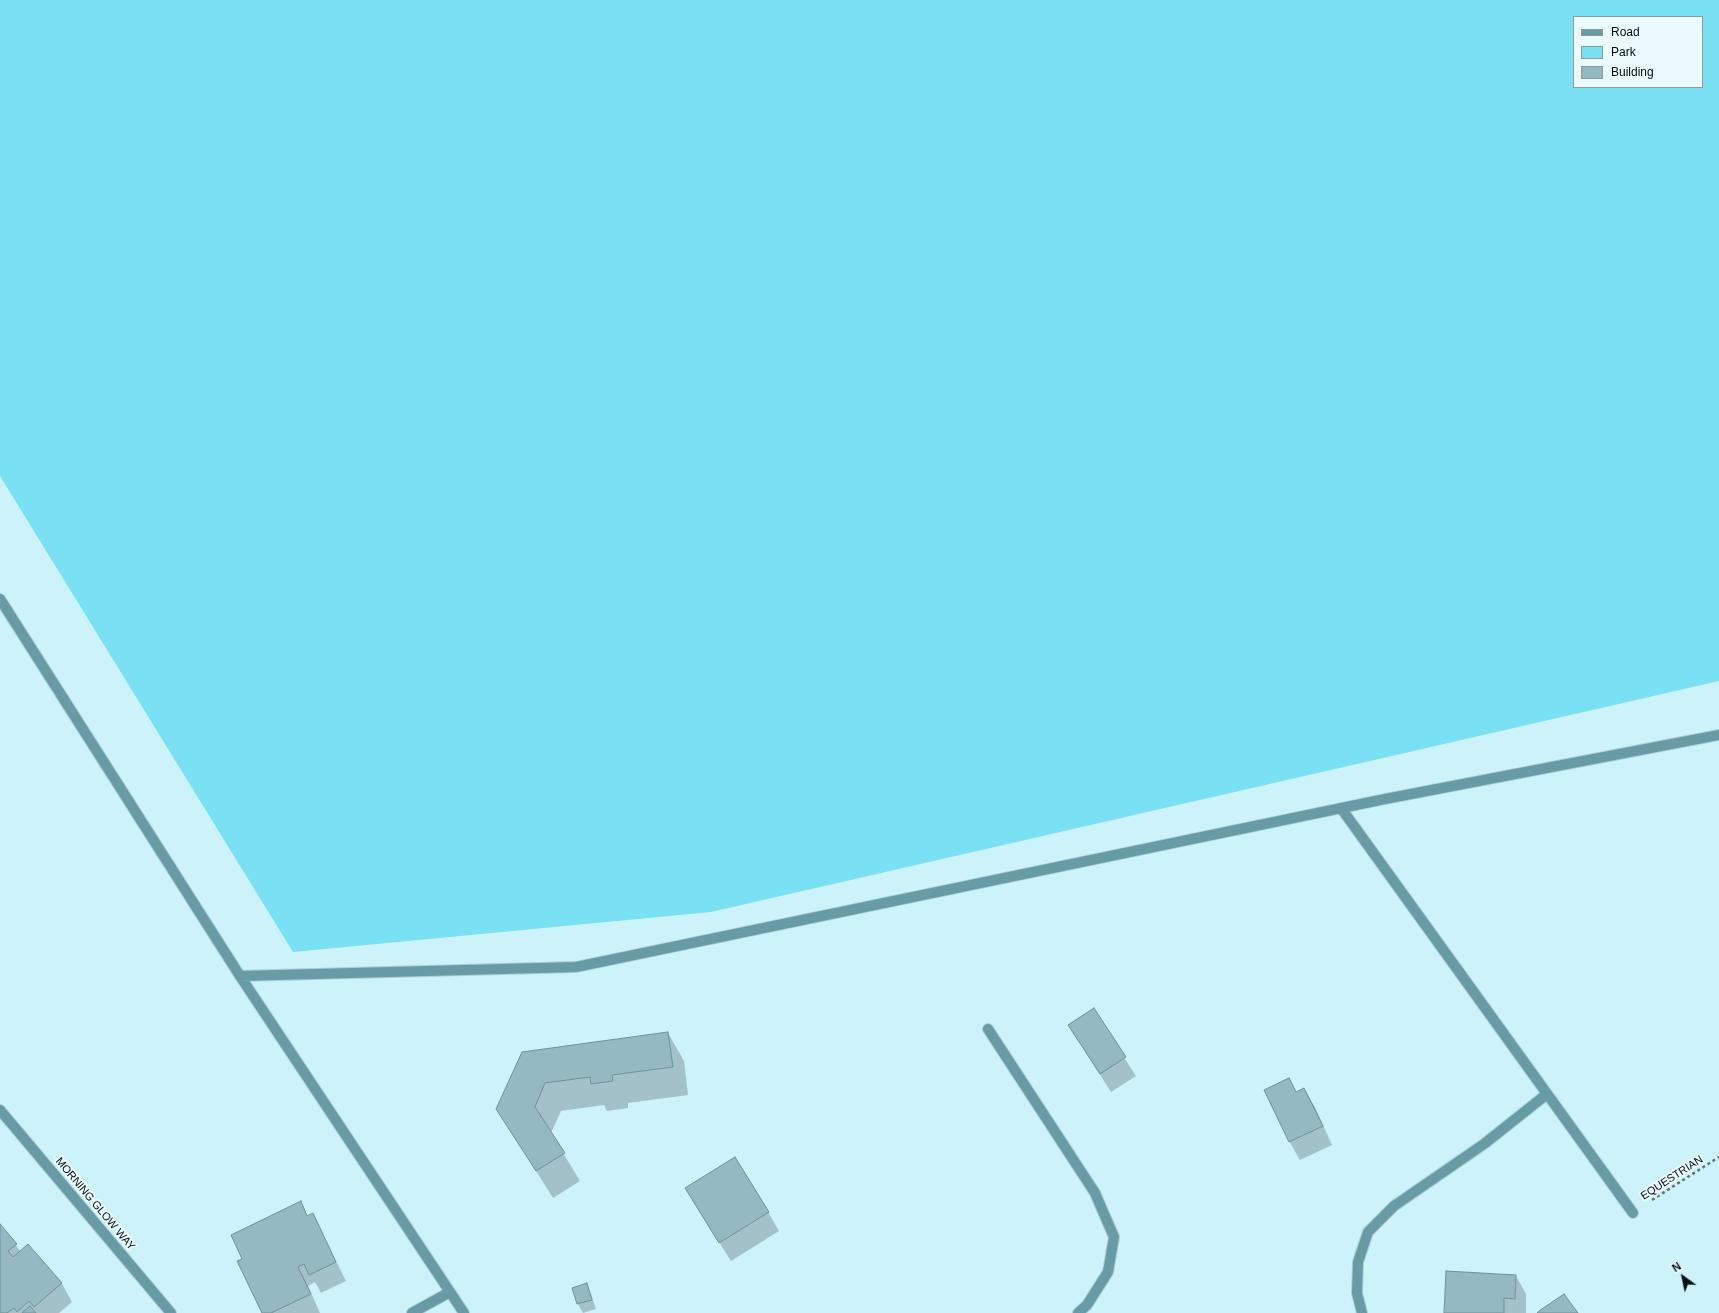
<!DOCTYPE html>
<style>
body{margin:0}
#map{position:relative;width:1719px;height:1313px;overflow:hidden;background:#ccf2fa;font-family:Helvetica,sans-serif}
canvas{display:block}
.legend{position:absolute;left:1573px;top:16px;width:130px;height:72px;box-sizing:border-box;background:#ebfafd;border:1px solid #8e9c9f;margin:0;padding:5px 7px;list-style:none;font-size:12px;color:#030f11}
.legend li{display:flex;align-items:center;gap:8px;height:20px}
.legend b{width:20px;border:1px solid #8e9c9f}
.north{position:absolute;left:1663px;top:1257px;width:40px;height:40px;-webkit-text-stroke:3px #ebfafd;paint-order:stroke;rotate:327deg;font-size:11px;font-weight:700;line-height:16px;text-align:center;color:#030f11}
.north::after{content:'';display:block;margin:auto;width:14px;height:18px;background:#030f11;clip-path:polygon(50% 0,100% 100%,50% 72%,0 100%)}
</style>
<div id="map">
<canvas width="1719" height="1313"></canvas>
<ul class="legend">
<li><b style="height:5px;background:#679ca7"></b>Road</li>
<li><b style="height:11px;background:#7ae0f4"></b>Park</li>
<li><b style="height:11px;background:#95b9c1"></b>Building</li>
</ul>
<div class="north">N</div>
</div>
<script>
const g = document.querySelector('canvas').getContext('2d');
g.lineJoin = 'round';
function paint(path, color) { g.fillStyle = color; g.fill(path, 'evenodd'); }
const shape = rows => new Path2D(rows.map(r => 'M' + r).join(''));
function stroke(path, color, width, dash) { g.strokeStyle = color; g.lineWidth = width; g.lineCap = dash ? 'butt' : 'round'; g.setLineDash(dash || []); g.stroke(path); }
function label(font, color, halo, rows, align = 'center') {
  g.font = font + ' Helvetica,sans-serif'; g.lineWidth = 4; g.setLineDash([]); g.textBaseline = 'middle'; g.strokeStyle = halo; g.fillStyle = color; for (const [text, x, y, turn = 0] of rows) {
    g.save(); g.translate(x, y); g.rotate((+turn || 0) * Math.PI / 180); g.textAlign = isNaN(turn) ? turn : align; if (halo) g.strokeText(text, 0, 0); g.fillText(text, 0, 0); g.restore();
  }
}
const green = shape([
 [0,0,1719,0,1719,681,711,912,293,952,0,476],
 [1574,17,1702,17,1702,87,1574,87]
]);
const shadow = shape([
 [1093,1010,1136,1076,1111,1092,1069,1026],
 [668,1033,684,1061,688,1095,628,1103,628,1108,607,1111,604,1105,561,1111,551,1133,580,1181,553,1198,497,1109,522,1053],
 [1289,1079,1297,1093,1304,1089,1315,1107,1332,1145,1300,1160,1289,1141],
 [300,1202,308,1216,313,1215,346,1281,321,1293,315,1282,308,1286,320,1313,263,1313,243,1259],
 [697,1207,768,1212,779,1231,731,1261],
 [0,1225,21,1252,28,1245,62,1284,72,1302,59,1313,0,1313],
 [1516,1276,1526,1294,1526,1313,1445,1313],
 [586,1285,591,1294,596,1309,583,1313,578,1304]
]);
const building = shape([
 [1094,1008,1126,1057,1100,1074,1068,1025,1094,1008],
 [668,1032,673,1067,612,1075,613,1081,591,1084,590,1077,545,1083,535,1107,565,1153,536,1171,496,1109,522,1052,668,1032],
 [1289,1078,1296,1092,1304,1088,1323,1126,1289,1142,1264,1090,1289,1078],
 [735,1157,769,1212,719,1243,685,1188,735,1157],
 [301,1201,307,1216,313,1213,336,1262,309,1275,304,1264,298,1267,311,1294,271,1313,262,1313,237,1261,242,1259,231,1235,301,1201],
 [0,1224,17,1244,8,1251,13,1257,28,1244,62,1283,34,1307,29,1301,17,1312,14,1308,7,1313,0,1313,0,1224],
 [1446,1271,1516,1275,1515,1299,1504,1298,1504,1313,1444,1313,1446,1271],
 [587,1283,592,1300,577,1304,572,1288,587,1283],
 [1564,1294,1578,1313,1537,1313,1539,1311,1564,1294],
 [30,1306,36,1313,22,1313,30,1306]
]);
const path = shape([
 [1652,1200,1719,1157]
]);
const minor = shape([
 [0,599,240,976,464,1313],
 [1341,808,1633,1213],
 [240,976,576,967,1385,799,1719,735],
 [988,1029,1095,1193,1114,1237,1108,1272,1087,1305,1078,1313],
 [0,1110,171,1313],
 [412,1313,450,1292],
 [1362,1313,1357,1293,1358,1262,1368,1232,1394,1206,1484,1144,1547,1094]
]);
const streetNames = [
 ["EQUESTRIAN",1672,1178,-33],
 ["MORNING GLOW WAY",95,1204,50]
];
paint(green, '#7ae0f4');
paint(shadow, '#0003');
paint(building, '#95b9c1');
stroke(building, '#6e9199', 1);
stroke(minor, '#acced5', 12);
stroke(path, '#5e767a', 2.5, [3, 3]);
stroke(minor, '#679ca7', 10);
label('11px', '#030f11', '#ebfafd', streetNames);
</script>
